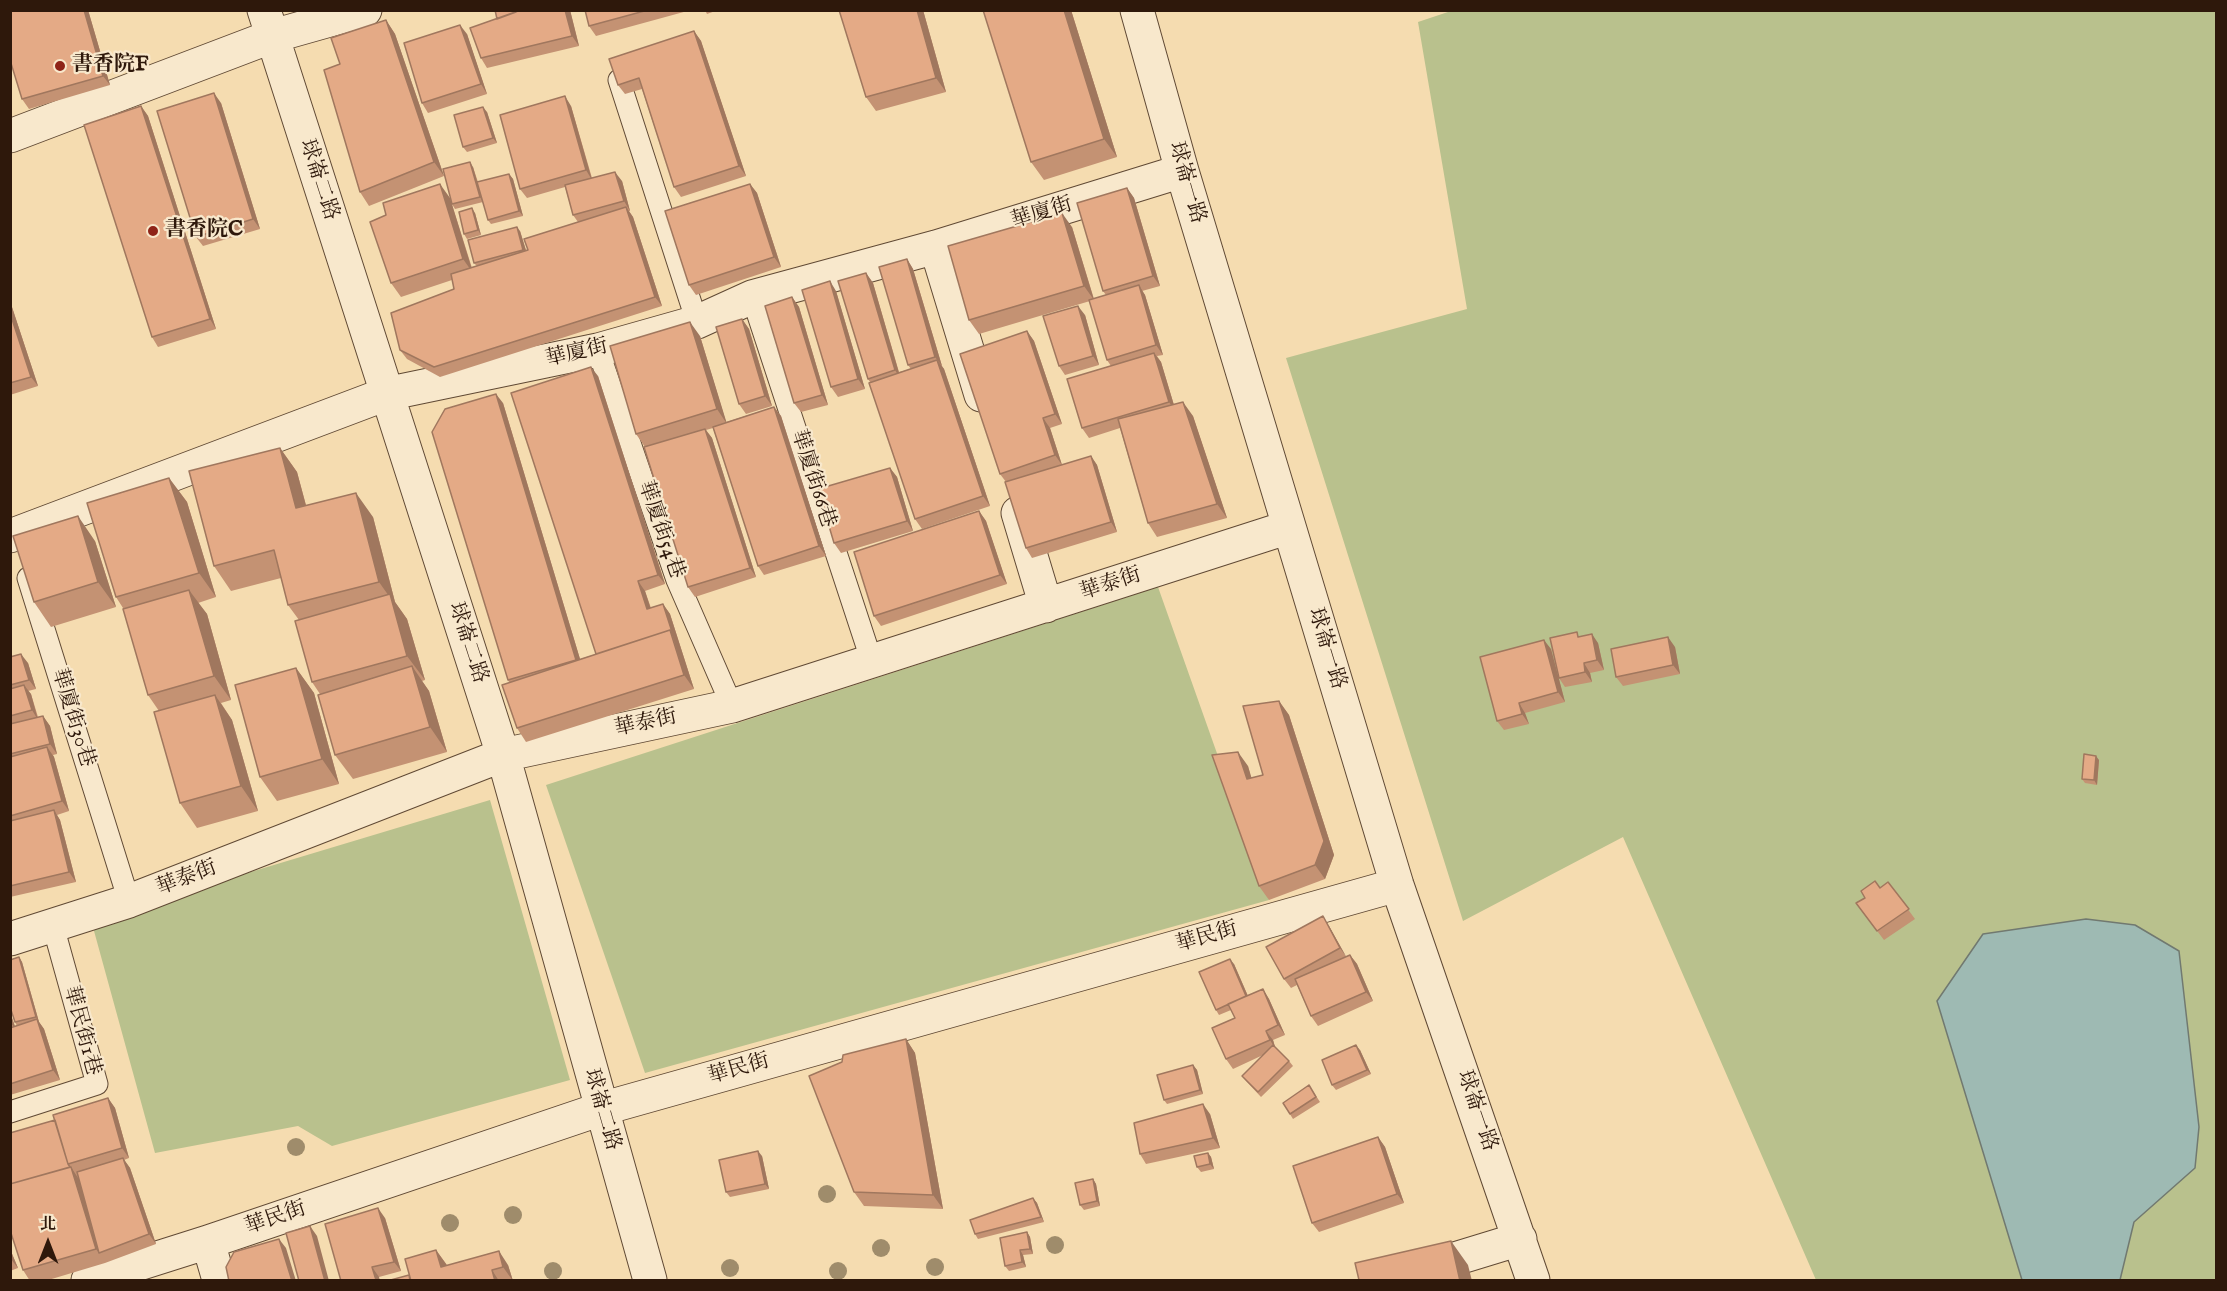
<!DOCTYPE html>
<meta charset="utf-8">
<style>
body{margin:0}
#map{position:relative;width:2227px;height:1291px;overflow:hidden;background:#f5dcb0;font-family:"IM FELL English","Noto Serif TC",serif}
canvas{display:block}
.frame{position:absolute;inset:0;border:12px solid #2e180b;pointer-events:none}
.north{position:absolute;left:18px;top:1213px;width:60px;height:60px;-webkit-text-stroke:4px #f8e8cc;paint-order:stroke;rotate:0deg;font-size:16px;font-weight:700;line-height:24px;text-align:center;color:#2e180b}
.north::after{content:'';display:block;margin:auto;width:21px;height:27px;background:#2e180b;clip-path:polygon(50% 0,100% 100%,50% 72%,0 100%)}
</style>
<div id="map">
<canvas width="2227" height="1291"></canvas>
<div class="frame"></div>
<div class="north">北</div>
</div>
<script>
const g = document.querySelector('canvas').getContext('2d');
g.lineJoin = 'round';
function paint(path, color) { g.fillStyle = color; g.fill(path, 'evenodd'); }
const shape = rows => new Path2D(rows.map(r => 'M' + r).join(''));
function stroke(path, color, width, dash) { g.strokeStyle = color; g.lineWidth = width; g.lineCap = dash ? 'butt' : 'round'; g.setLineDash(dash || []); g.stroke(path); }
function label(font, color, halo, rows, align = 'center') {
  g.font = font + ' "IM FELL English","Noto Serif TC",serif'; g.lineWidth = 4.5; g.setLineDash([]); g.textBaseline = 'middle'; g.strokeStyle = halo; g.fillStyle = color; for (const [text, x, y, turn = 0] of rows) {
    g.save(); g.translate(x, y); g.rotate((+turn || 0) * Math.PI / 180); g.textAlign = isNaN(turn) ? turn : align; if (halo) g.strokeText(text, 0, 0); g.fillText(text, 0, 0); g.restore();
  }
}
const green = shape([
 [1454,10,2216,11,2216,1280,1816,1280,1623,837,1463,921,1286,358,1467,309,1418,22],
 [1158,587,1269,900,645,1073,546,785],
 [490,800,570,1080,332,1146,298,1126,155,1153,91,920]
]);
const water = shape([
 [2086,919,2135,925,2179,951,2199,1127,2195,1168,2134,1222,2120,1280,2022,1280,1937,1001,1983,934,2086,919]
]);
const service = shape([
 [619,80,697,322],
 [752,297,872,662],
 [598,350,677,580,732,706],
 [28,578,129,901],
 [10,1112,97,1084,53,926]
]);
const minor = shape([
 [264,10,503,755,650,1280],
 [1137,10,1182,171,1397,885,1533,1280],
 [10,136,273,36,365,10],
 [936,247,981,395],
 [1018,513,1046,606],
 [10,536,386,394,598,350,697,322,752,297,936,247,1182,171],
 [10,939,129,901,503,755,732,706,1289,527],
 [208,1242,219,1280],
 [88,1280,208,1242,601,1109,1397,885],
 [1386,1280,1520,1239]
]);
const trees = [
 [296,1147],
 [827,1194],
 [513,1215],
 [450,1223],
 [1055,1245],
 [881,1248],
 [935,1267],
 [730,1268],
 [553,1271],
 [838,1271]
];
const wall = shape([
 [10,10,88,10,110,85,29,109,22,99],
 [570,10,579,46,487,68,481,58,518,11],
 [585,10,691,10,596,36,589,26],
 [705,10,718,10,707,14],
 [839,10,923,10,946,92,876,111,866,97],
 [1071,10,1117,157,1044,180,1031,162],
 [386,20,395,34,444,176,369,206,360,192,340,64],
 [694,31,701,41,746,176,681,197,674,187,642,89,625,94,618,85],
 [467,34,487,94,428,113,422,103],
 [221,103,260,229,203,246,196,237],
 [141,106,148,116,216,329,158,347,152,337],
 [571,106,592,178,622,181,630,211,629,211,633,217,662,306,440,377,407,359,400,350,454,289,452,280,401,297,391,283,386,215,450,198,472,268,477,266,474,263,520,231,526,250,578,222,573,215,565,187,527,198,520,189],
 [487,112,497,143,467,152,463,147],
 [473,167,478,182,509,174,513,179,523,216,491,224,488,220,483,202,455,209,452,204],
 [750,184,757,193,781,267,696,295,689,285],
 [1127,188,1134,198,1160,286,1142,291,1145,295,1163,355,1157,356,1161,362,1174,405,1193,416,1227,518,1157,537,1148,523,1120,428,1089,438,1082,428,1111,366,1107,360,1090,301,979,334,969,320,1072,227,1094,299,1106,295,1103,291],
 [475,213,481,235,467,239,464,234],
 [907,259,913,269,942,366,944,369,990,506,922,529,915,519,870,382,868,379,866,273,873,283,899,372,911,369,908,365],
 [836,291,865,389,838,397,831,387],
 [792,297,799,307,828,405,801,412,794,403],
 [10,301,38,386,10,395],
 [1085,315,1099,365,1065,375,1059,366],
 [742,319,749,329,772,406,746,414,739,404],
 [1027,331,1034,341,1062,424,1050,428,1062,465,1091,456,1097,465,1117,532,1032,558,1026,548,1006,482,1000,474],
 [700,336,726,422,774,407,781,416,826,556,764,575,758,566,713,428,706,430,712,438,756,577,695,597,688,587,645,447,636,434],
 [598,376,665,584,645,591,651,608,663,604,670,614,694,689,526,742,517,728,509,682,508,680,503,403,580,659,596,654],
 [280,448,297,472,306,505,373,517,395,602,407,619,425,680,422,681,429,691,447,752,353,779,335,755,320,694,312,682,299,620,288,605,281,578,231,591,214,566],
 [890,468,897,477,913,531,841,553,834,543],
 [169,478,187,502,216,597,198,603,207,614,231,700,221,703,232,720,258,811,197,828,180,803,159,711,148,695,123,608,116,597],
 [979,511,986,521,1007,584,881,626,874,616],
 [95,541,116,607,51,627,34,602],
 [1580,636,1598,643,1604,670,1590,673,1592,682,1565,687,1559,678],
 [1675,647,1680,674,1623,686,1616,677],
 [1551,649,1565,702,1525,713,1529,724,1504,730,1497,721],
 [10,657,28,663,36,689,28,691,31,694,38,717,43,716,50,726,57,754,53,755,54,757,69,811,57,815,60,820,76,882,10,897],
 [296,668,314,693,339,784,277,801,260,777],
 [1279,701,1289,715,1334,855,1325,879,1269,900,1259,886,1248,766,1251,778,1263,775],
 [2099,760,2097,785,2085,783,2082,779],
 [1888,882,1915,919,1884,940,1856,903],
 [1329,926,1346,957,1350,955,1357,964,1373,1001,1318,1026,1311,1016,1297,985,1291,988,1284,979],
 [19,957,22,962,39,1022,44,1029,60,1080,10,1095,10,1012,15,1026,17,1026,15,1022],
 [1234,964,1248,996,1263,989,1269,999,1285,1035,1273,1040,1275,1047,1289,1061,1293,1066,1261,1097,1246,1081,1242,1076,1263,1055,1233,1069,1226,1059,1235,1018,1231,1010,1219,1015,1216,1010],
 [906,1039,915,1053,943,1209,864,1206,854,1192],
 [1360,1050,1371,1074,1336,1090,1332,1085],
 [1193,1065,1197,1070,1203,1094,1167,1104,1164,1100],
 [1309,1085,1320,1102,1293,1119,1283,1103],
 [108,1098,115,1108,129,1158,124,1160,130,1168,156,1244,105,1263,45,1281,30,1281,23,1270,55,1120],
 [1210,1114,1220,1148,1146,1164,1140,1154],
 [1378,1137,1385,1147,1404,1203,1319,1232,1312,1223],
 [1208,1153,1211,1157,1214,1169,1201,1172,1197,1167],
 [762,1156,769,1189,730,1197,726,1192],
 [1093,1179,1096,1184,1100,1206,1084,1210,1080,1205],
 [1033,1198,1037,1203,1044,1222,978,1239,975,1234],
 [385,1218,401,1271,379,1277,341,1281],
 [1027,1232,1030,1237,1033,1254,1023,1255,1026,1267,1009,1271,1005,1266],
 [10,1249,18,1268,10,1271],
 [436,1250,447,1265,508,1265,513,1281,387,1281,409,1275]
]);
const shadedWall = shape([
 [84,10,88,10,110,85,103,76],
 [565,10,570,10,579,46,572,36],
 [917,10,923,10,946,92,936,78],
 [1064,10,1071,10,1117,157,1104,139],
 [386,20,395,34,444,176,434,162],
 [460,25,467,34,487,94,481,84],
 [694,31,701,41,746,176,739,166],
 [214,93,221,103,260,229,253,219],
 [565,96,571,106,592,180,586,170],
 [141,106,148,116,216,329,210,319],
 [483,107,487,112,497,143,493,138],
 [470,162,473,167,483,202,480,197],
 [615,172,622,181,630,211,624,201],
 [509,174,513,179,523,216,519,211],
 [440,184,450,198,473,273,463,259],
 [750,184,757,193,781,267,774,257],
 [1127,188,1134,198,1160,286,1153,276],
 [626,207,633,217,662,306,655,297],
 [472,208,475,213,481,235,478,230],
 [1062,213,1072,227,1094,300,1084,286],
 [517,227,520,231,527,254,523,250],
 [907,259,913,269,942,366,935,357],
 [866,273,873,283,901,380,895,370],
 [830,281,836,291,865,389,858,379],
 [1139,285,1145,295,1163,355,1156,345],
 [792,297,799,307,828,405,822,395],
 [10,301,38,386,31,377,10,313],
 [1078,306,1085,315,1099,365,1093,356],
 [742,319,749,329,772,406,765,396],
 [690,322,700,336,727,424,717,409],
 [1027,331,1034,341,1062,424,1055,414],
 [1154,353,1161,362,1176,412,1169,402],
 [937,360,944,369,990,506,983,496],
 [591,367,598,376,665,584,658,575],
 [496,394,503,403,583,669,576,660],
 [1183,402,1193,416,1227,518,1217,504],
 [774,407,781,416,826,556,819,546],
 [1043,418,1050,428,1062,465,1055,455],
 [705,429,712,438,756,577,750,568],
 [280,448,297,472,313,532,296,508],
 [1091,456,1097,465,1117,532,1111,522],
 [890,468,897,477,913,531,907,521],
 [169,478,187,502,216,597,199,573],
 [356,493,373,517,395,602,407,619,425,680,407,656,391,599,379,582],
 [979,511,986,521,1007,584,1000,575],
 [78,516,95,541,116,607,98,582],
 [638,581,645,591,654,619,647,609],
 [189,590,207,614,231,700,214,676],
 [663,604,670,614,694,689,684,675],
 [1592,634,1598,643,1604,670,1597,660],
 [1668,637,1675,647,1680,674,1673,665],
 [1544,640,1551,649,1565,702,1558,692],
 [21,654,28,663,36,689,29,680],
 [1584,663,1590,673,1592,682,1585,672],
 [412,666,429,691,447,752,430,727],
 [296,668,314,693,339,784,322,759],
 [24,685,31,694,38,720,32,710],
 [215,695,232,720,258,811,241,786],
 [1279,701,1289,715,1334,855,1325,879,1315,865],
 [1519,703,1525,713,1529,724,1522,714],
 [43,716,50,726,57,754,50,744],
 [47,747,54,757,69,811,62,801],
 [1238,752,1248,766,1256,793,1247,779],
 [2096,756,2099,760,2097,785,2094,780],
 [54,810,60,820,76,882,69,872],
 [1323,916,1329,926,1347,958,1340,948],
 [1350,955,1357,964,1373,1001,1366,992],
 [19,957,22,962,39,1022,36,1017],
 [1230,959,1234,964,1250,1001,1246,996],
 [1263,989,1269,999,1285,1035,1278,1025],
 [10,1012,16,1030,10,1022],
 [37,1019,44,1029,60,1080,53,1070],
 [1266,1031,1273,1040,1276,1050,1270,1040],
 [906,1039,915,1053,943,1209,933,1195],
 [1356,1045,1360,1050,1371,1074,1367,1070],
 [1193,1065,1197,1070,1203,1094,1200,1090],
 [108,1098,115,1108,129,1158,122,1148],
 [1203,1104,1210,1114,1220,1148,1213,1138],
 [1378,1137,1385,1147,1404,1203,1397,1194],
 [758,1151,762,1156,769,1189,765,1184],
 [1208,1153,1211,1157,1214,1169,1210,1164],
 [123,1158,130,1168,156,1244,149,1234],
 [71,1167,80,1181,99,1253,96,1249],
 [1093,1179,1096,1184,1100,1206,1097,1201],
 [1033,1198,1037,1203,1044,1222,1041,1217],
 [378,1208,385,1218,401,1271,394,1262],
 [310,1226,317,1236,329,1281,325,1281],
 [1027,1232,1030,1237,1033,1254,1030,1249],
 [279,1239,286,1248,296,1281,292,1281],
 [1451,1241,1468,1265,1472,1281,1460,1281],
 [10,1249,18,1268,10,1258],
 [436,1250,446,1264,451,1281,441,1267],
 [1020,1250,1023,1255,1026,1267,1022,1262],
 [499,1251,508,1265,513,1281,503,1267],
 [372,1267,379,1277,380,1281,376,1280],
 [492,1270,499,1281,495,1281]
]);
const building = shape([
 [10,10,84,10,103,76,22,99,10,60,10,10],
 [495,10,516,10,516,12,497,19,495,10],
 [521,10,565,10,572,36,481,58,470,28,521,10],
 [585,10,648,10,589,26,585,10],
 [839,10,917,10,936,78,866,97,839,10],
 [983,10,1064,10,1104,139,1031,162,983,10],
 [386,20,434,162,360,192,324,70,340,64,331,38,386,20],
 [460,25,481,84,422,103,404,43,460,25],
 [694,31,739,166,674,187,639,78,618,85,609,59,694,31],
 [214,93,253,219,196,237,157,111,214,93],
 [565,96,586,170,520,189,500,115,565,96],
 [141,106,210,319,152,337,84,125,141,106],
 [483,107,493,138,463,147,454,115,483,107],
 [470,162,480,197,452,204,443,169,470,162],
 [615,172,624,201,573,215,565,185,615,172],
 [509,174,519,211,488,220,477,182,509,174],
 [440,184,463,259,391,283,370,222,386,215,383,203,440,184],
 [750,184,774,257,689,285,665,211,750,184],
 [1127,188,1153,276,1103,291,1077,203,1127,188],
 [626,207,655,297,434,367,400,350,391,313,454,289,451,274,528,250,524,239,626,207],
 [472,208,478,230,464,234,459,212,472,208],
 [1062,213,1084,286,969,320,948,246,1062,213],
 [517,227,523,250,474,263,468,240,517,227],
 [907,259,935,357,908,365,879,267,907,259],
 [866,273,895,370,868,379,838,281,866,273],
 [830,281,858,379,831,387,802,290,830,281],
 [1139,285,1156,345,1107,360,1089,300,1139,285],
 [792,297,822,395,794,403,765,306,792,297],
 [1078,306,1093,356,1059,366,1043,316,1078,306],
 [10,313,31,377,10,383,10,313],
 [742,319,765,396,739,404,716,327,742,319],
 [690,322,717,409,636,434,610,346,690,322],
 [1027,331,1055,414,1043,418,1055,455,1000,474,960,354,1027,331],
 [1154,353,1169,402,1082,428,1067,379,1154,353],
 [937,360,983,496,915,519,869,383,937,360],
 [591,367,658,575,638,581,647,609,663,604,673,635,670,630,596,654,511,393,591,367],
 [496,394,576,660,508,680,432,432,445,409,496,394],
 [1183,402,1217,504,1148,523,1118,419,1183,402],
 [774,407,819,546,758,566,713,427,774,407],
 [705,429,750,568,688,587,644,447,705,429],
 [280,448,296,508,356,493,379,582,288,605,274,550,214,566,189,471,280,448],
 [1091,456,1111,522,1026,548,1005,482,1091,456],
 [890,468,907,521,834,543,818,489,890,468],
 [169,478,199,573,116,597,87,503,169,478],
 [979,511,1000,575,874,616,854,552,979,511],
 [78,516,98,582,34,602,13,536,78,516],
 [189,590,214,676,148,695,123,609,189,590],
 [390,594,407,656,312,682,295,621,390,594],
 [670,630,684,675,517,728,502,685,670,630],
 [1577,632,1578,637,1592,634,1597,660,1584,663,1585,672,1559,678,1550,638,1577,632],
 [1668,637,1673,665,1616,677,1611,649,1668,637],
 [1544,640,1558,692,1519,703,1522,714,1497,721,1480,657,1544,640],
 [21,654,29,680,10,685,10,657,21,654],
 [412,666,430,727,335,755,318,695,412,666],
 [296,668,322,759,260,777,235,685,296,668],
 [24,685,32,710,10,716,10,689,24,685],
 [215,695,241,786,180,803,154,712,215,695],
 [1279,701,1324,841,1315,865,1259,886,1212,755,1238,752,1247,779,1263,775,1243,706,1279,701],
 [43,716,50,744,10,754,10,724,43,716],
 [47,747,62,801,10,816,10,757,47,747],
 [2084,754,2096,756,2094,780,2082,779,2084,754],
 [54,810,69,872,10,886,10,821,54,810],
 [1875,881,1880,888,1888,882,1909,909,1877,931,1856,903,1865,898,1861,891,1875,881],
 [1323,916,1340,948,1284,979,1266,947,1323,916],
 [1350,955,1366,992,1311,1016,1295,979,1350,955],
 [19,957,36,1017,15,1022,10,1007,10,960,19,957],
 [1230,959,1246,996,1216,1010,1199,972,1230,959],
 [1263,989,1278,1025,1266,1031,1270,1040,1226,1059,1212,1028,1235,1018,1228,1004,1263,989],
 [37,1019,53,1070,10,1084,10,1028,37,1019],
 [906,1039,933,1195,854,1192,809,1076,842,1062,843,1055,906,1039],
 [1273,1045,1289,1061,1258,1092,1242,1076,1273,1045],
 [1356,1045,1367,1070,1332,1085,1322,1060,1356,1045],
 [1193,1065,1200,1090,1164,1100,1157,1075,1193,1065],
 [1309,1085,1316,1097,1290,1114,1283,1103,1309,1085],
 [108,1098,122,1148,68,1164,53,1115,108,1098],
 [1203,1104,1213,1138,1140,1154,1134,1123,1203,1104],
 [55,1120,68,1164,70,1167,10,1184,10,1133,55,1120],
 [1378,1137,1397,1194,1312,1223,1293,1166,1378,1137],
 [758,1151,765,1184,726,1192,719,1160,758,1151],
 [1208,1153,1210,1164,1197,1167,1194,1156,1208,1153],
 [123,1158,149,1234,99,1253,77,1172,123,1158],
 [71,1167,96,1249,23,1270,10,1230,10,1184,71,1167],
 [1093,1179,1097,1201,1080,1205,1075,1183,1093,1179],
 [1033,1198,1041,1217,975,1234,970,1220,1033,1198],
 [378,1208,394,1262,372,1267,376,1280,341,1281,325,1224,378,1208],
 [310,1226,325,1281,299,1281,286,1233,310,1226],
 [1027,1232,1030,1249,1020,1250,1022,1262,1005,1266,1000,1238,1027,1232],
 [279,1239,292,1281,229,1281,226,1267,234,1252,279,1239],
 [1451,1241,1460,1281,1356,1281,1359,1280,1355,1263,1451,1241],
 [436,1250,441,1267,499,1251,503,1267,492,1270,495,1281,411,1281,405,1259,436,1250],
 [409,1275,410,1281,387,1281,409,1275]
]);
const markers = [
 [60,66,6,"#8f2418"],
 [153,231,6,"#8f2418"]
];
const poiNames = [
 ["書香院F",72,66],
 ["書香院C",165,231]
];
const streetNames = [
 ["球崙二路",318,180,72],
 ["球崙一路",1186,183,74],
 ["華廈街",1042,214,-17],
 ["華廈街",577,354,-13],
 ["華廈街66巷",812,479,72],
 ["華廈街54巷",660,530,71],
 ["華泰街",1111,585,-18],
 ["球崙二路",467,643,72],
 ["球崙一路",1326,649,73],
 ["華廈街30巷",72,718,73],
 ["華泰街",646,724,-12],
 ["華泰街",187,879,-21],
 ["華民街",1207,938,-16],
 ["華民街1巷",81,1031,75],
 ["華民街",739,1070,-16],
 ["球崙二路",601,1110,74],
 ["球崙一路",1476,1111,71],
 ["華民街",276,1219,-19]
];
paint(green, '#b9c18d');
paint(water, '#9ebab3');
stroke(water, '#717970', 1.5);
stroke(service, '#604934', 23);
stroke(minor, '#604934', 35);
stroke(service, '#f8e8cc', 21);
stroke(minor, '#f8e8cc', 33);
g.fillStyle = '#9f8c6b';
for (const [x, y] of trees) { g.beginPath(); g.arc(x, y, 9, 0, 2 * Math.PI); g.fill(); }
paint(wall, '#c49273');
paint(shadedWall, '#a0775e');
paint(building, '#e4aa86');
stroke(building, '#a0775e', 1.5);
for (const [x, y, r, color] of markers) { const dot = new Path2D(); dot.arc(x, y, r, 0, 2 * Math.PI); g.fillStyle = color; g.fill(dot); stroke(dot, '#f8e8cc', 2); }
label('bold 21px', '#2e180b', '#f8e8cc', poiNames, 'left');
label('21px', '#2e180b', '#f8e8cc', streetNames);
</script>
